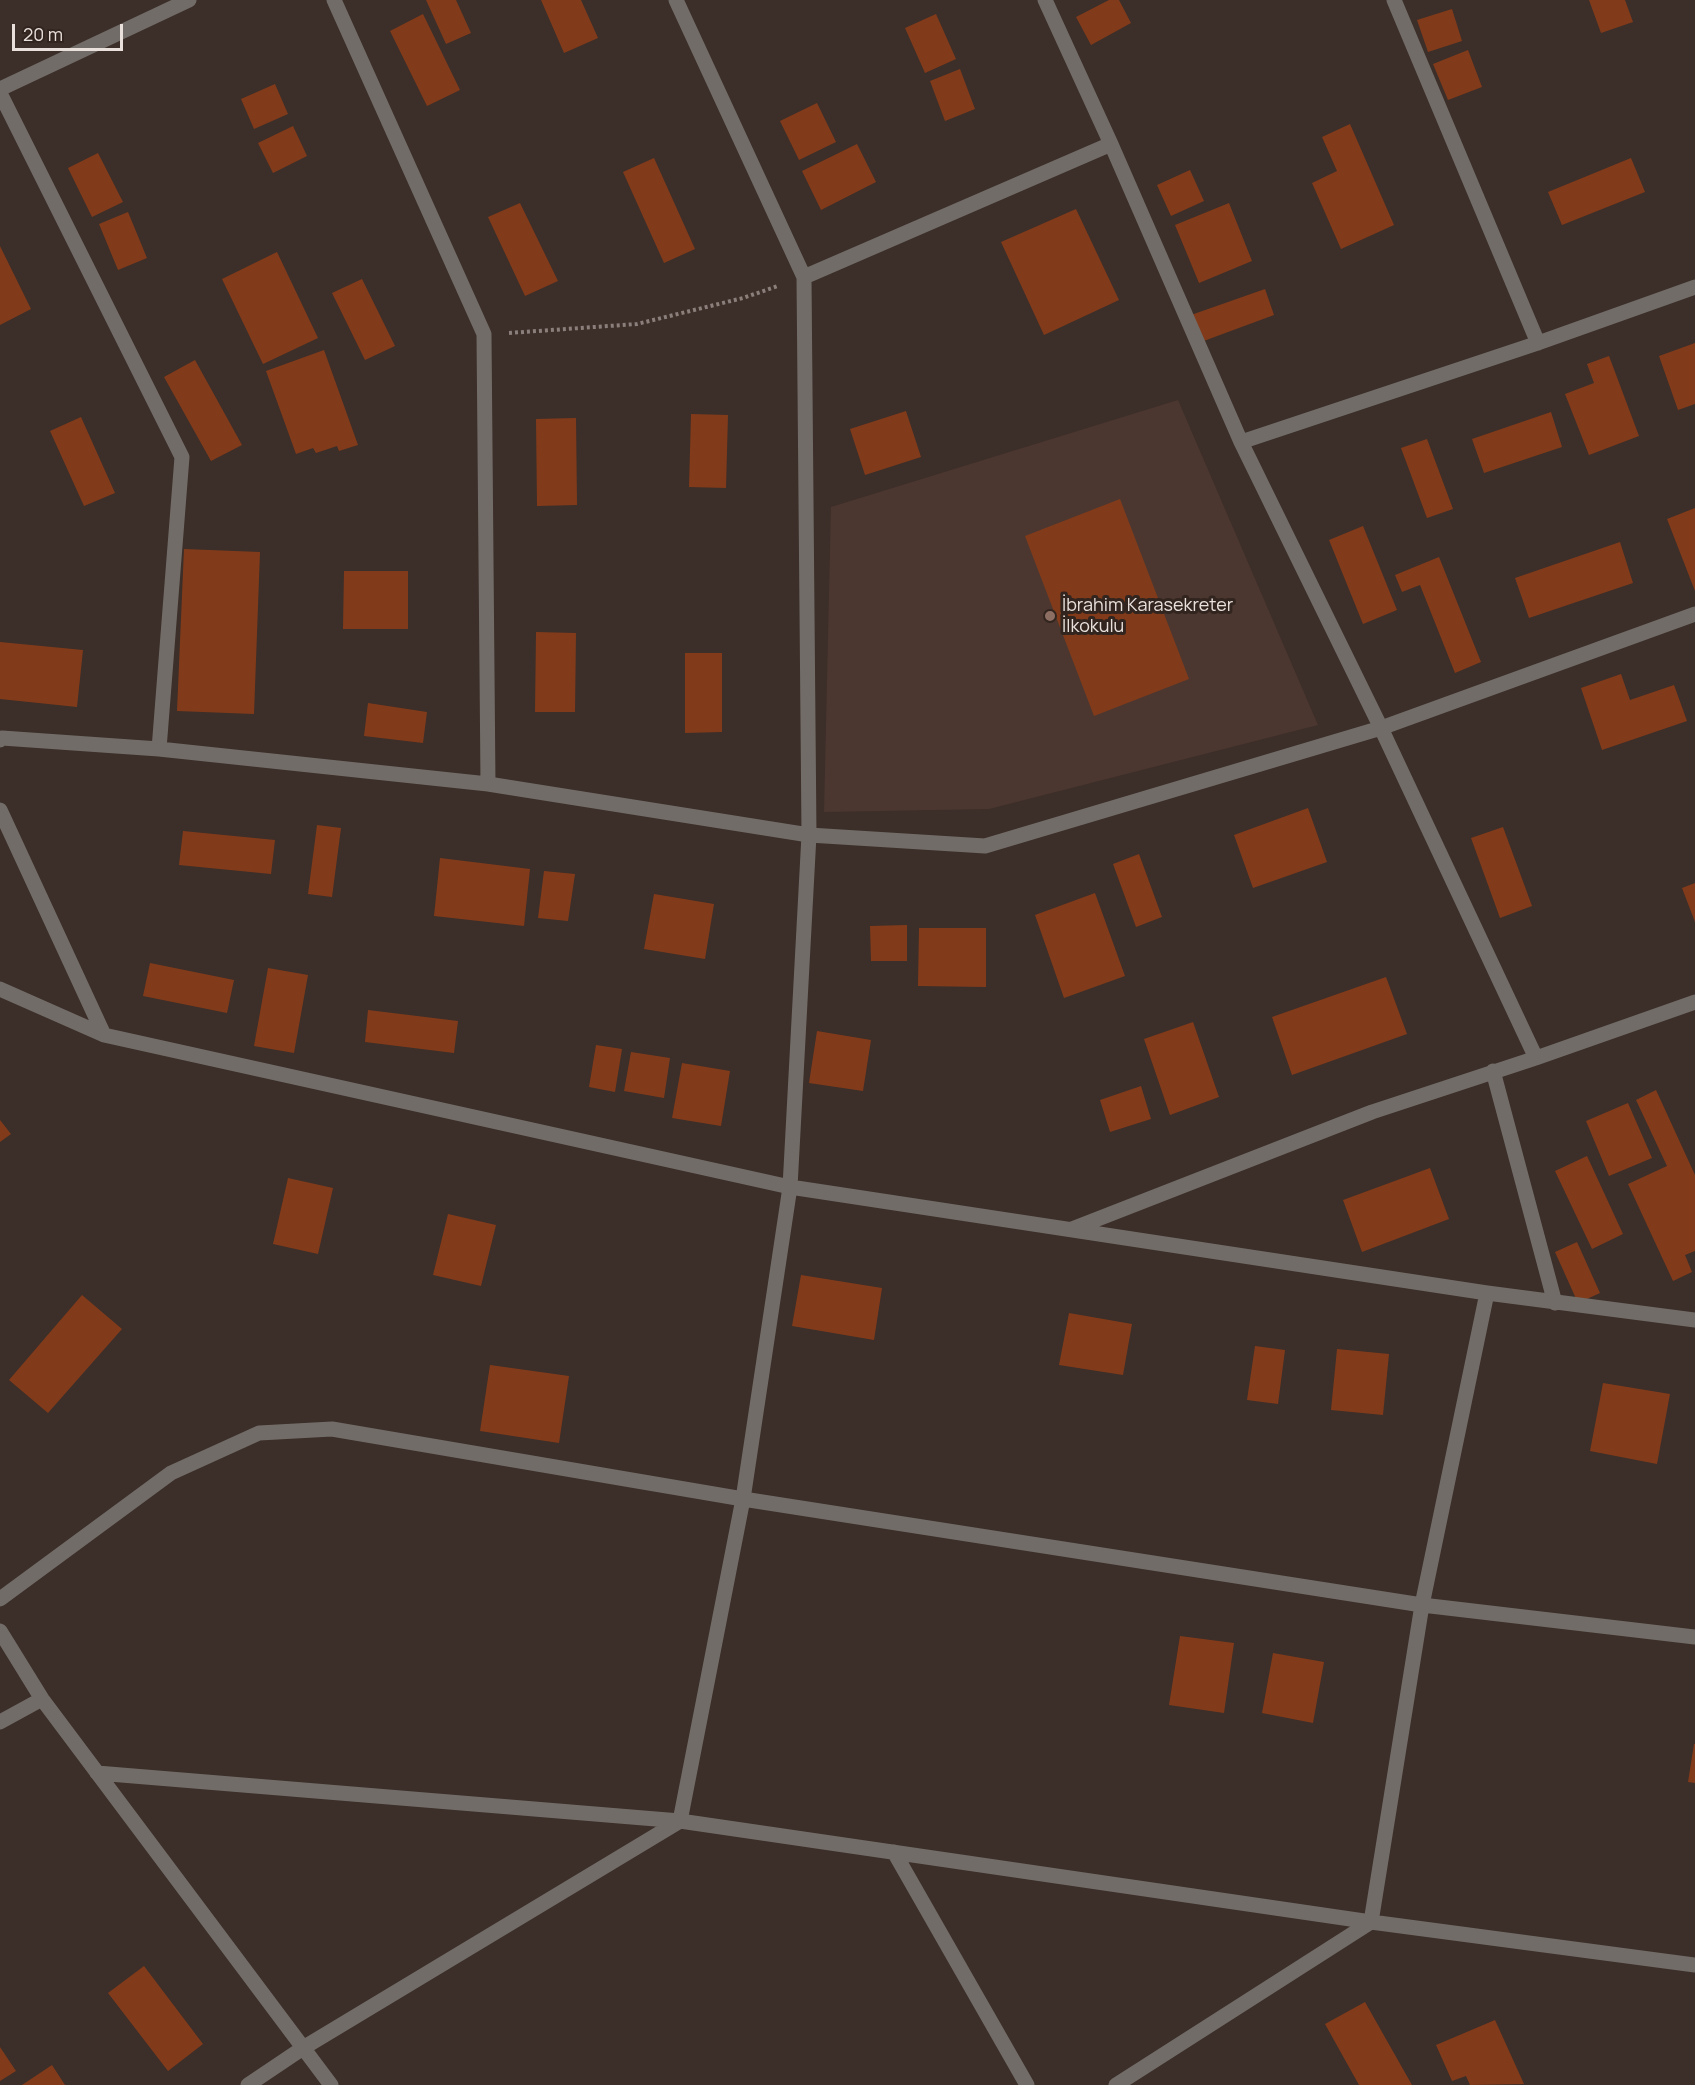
<!DOCTYPE html>
<meta charset="utf-8">
<style>
body{margin:0}
#map{position:relative;width:1695px;height:2085px;overflow:hidden;background:#3c2e29;font-family:Manrope,sans-serif}
canvas{display:block}
.scale{position:absolute;left:12px;top:24px;width:111px;height:27px;box-sizing:border-box;border:3px solid #e9e0dc;border-top:0;padding-left:8px;font-size:18px;line-height:21px;white-space:nowrap;color:#e9e0dc;-webkit-text-stroke:4px #32251f;paint-order:stroke}
</style>
<div id="map">
<canvas width="1695" height="2085"></canvas>
<div class="scale">20 m</div>
</div>
<script>
const g = document.querySelector('canvas').getContext('2d');
g.lineJoin = 'round';
function paint(path, color) { g.fillStyle = color; g.fill(path, 'evenodd'); }
const shape = rows => new Path2D(rows.map(r => 'M' + r).join(''));
function stroke(path, color, width, dash) { g.strokeStyle = color; g.lineWidth = width; g.lineCap = dash ? 'butt' : 'round'; g.setLineDash(dash || []); g.stroke(path); }
function label(font, color, halo, rows, align = 'center') {
  g.font = font + ' Manrope,sans-serif'; g.lineWidth = 6; g.setLineDash([]); g.textBaseline = 'middle'; g.strokeStyle = halo; g.fillStyle = color; for (const [text, x, y, turn = 0] of rows) {
    g.save(); g.translate(x, y); g.rotate((+turn || 0) * Math.PI / 180); g.textAlign = isNaN(turn) ? turn : align; if (halo) g.strokeText(text, 0, 0); g.fillText(text, 0, 0); g.restore();
  }
}
const built = shape([
 [1178,400,1318,725,989,809,824,812,831,507]
]);
const building = shape([
 [426,0,456,0,471,33,446,44],
 [541,0,581,0,598,38,564,53],
 [1109,0,1119,0,1131,23,1091,45,1076,17],
 [1589,0,1625,0,1633,22,1601,33],
 [1452,9,1462,41,1428,52,1417,20],
 [423,14,460,90,427,106,390,31],
 [936,14,956,59,925,73,905,28],
 [1468,50,1482,87,1448,100,1433,64],
 [960,69,975,109,945,121,930,81],
 [275,84,288,114,254,129,241,99],
 [817,103,836,142,799,160,780,121],
 [1350,124,1394,225,1341,249,1312,183,1337,171,1322,137],
 [293,126,307,156,273,173,258,143],
 [857,144,876,182,821,210,802,171],
 [98,153,123,202,92,217,68,168],
 [654,158,695,249,664,263,623,172],
 [1631,158,1645,192,1562,225,1548,192],
 [1190,170,1204,201,1171,216,1157,185],
 [520,203,558,281,525,296,488,217],
 [1229,203,1252,261,1199,283,1175,225],
 [1076,209,1119,300,1044,335,1001,242],
 [128,212,147,258,118,270,99,224],
 [0,246,31,309,0,325],
 [277,252,318,338,263,364,222,279],
 [362,279,395,346,365,360,332,293],
 [1265,289,1274,315,1201,342,1191,315],
 [1695,343,1695,404,1678,410,1659,356],
 [324,350,358,445,339,451,337,446,316,453,313,448,296,454,266,371],
 [1609,356,1639,436,1589,455,1565,394,1594,383,1587,364],
 [195,360,242,445,211,461,164,377],
 [906,411,921,457,865,475,850,429],
 [1551,412,1562,447,1484,473,1472,439],
 [691,414,728,415,726,488,689,487],
 [81,417,115,493,84,506,50,431],
 [576,418,577,505,537,506,536,419],
 [1427,439,1453,509,1427,518,1401,448],
 [1120,499,1189,679,1094,716,1025,536],
 [1695,508,1695,591,1667,519],
 [1363,526,1397,610,1363,624,1329,540],
 [1620,542,1633,583,1529,618,1515,578],
 [184,549,260,552,254,714,177,711],
 [1439,557,1481,662,1455,673,1420,585,1402,592,1395,575],
 [344,571,408,571,408,629,343,629],
 [536,632,576,633,575,712,535,712],
 [0,642,83,650,77,707,0,699],
 [685,653,722,653,722,732,685,733],
 [1621,674,1630,700,1674,685,1687,721,1602,750,1581,688],
 [368,703,427,712,423,743,364,736],
 [1308,808,1327,862,1253,888,1234,835],
 [317,825,341,828,332,897,308,894],
 [1503,827,1532,906,1500,918,1471,838],
 [183,831,275,840,271,874,179,865],
 [1139,854,1162,917,1136,927,1113,864],
 [440,858,530,869,524,926,434,916],
 [544,871,575,874,568,921,538,918],
 [1695,883,1695,922,1682,888],
 [1095,893,1125,976,1064,998,1035,915],
 [654,894,714,904,705,959,644,949],
 [907,925,907,961,871,961,870,926],
 [919,928,986,928,986,987,918,986],
 [150,963,234,980,227,1013,143,996],
 [268,968,308,975,294,1053,254,1046],
 [1386,977,1407,1034,1292,1075,1272,1017],
 [368,1010,458,1021,454,1053,365,1042],
 [1193,1022,1219,1097,1170,1115,1144,1039],
 [817,1031,871,1040,863,1091,809,1083],
 [596,1045,622,1049,615,1092,589,1087],
 [631,1052,670,1058,664,1098,624,1091],
 [682,1063,730,1071,721,1126,672,1118],
 [1141,1086,1151,1119,1110,1132,1100,1100],
 [1656,1090,1695,1175,1695,1251,1685,1255,1692,1272,1673,1281,1628,1184,1667,1166,1636,1100],
 [1628,1103,1652,1158,1609,1176,1586,1121],
 [0,1120,11,1134,0,1142],
 [1587,1156,1623,1234,1592,1249,1555,1171],
 [1430,1168,1449,1219,1362,1252,1343,1200],
 [288,1178,333,1188,318,1254,273,1244],
 [448,1214,496,1225,481,1286,433,1275],
 [1577,1242,1600,1293,1578,1303,1555,1252],
 [801,1275,882,1288,874,1340,792,1326],
 [82,1295,122,1329,48,1413,9,1380],
 [1069,1313,1132,1324,1123,1375,1059,1365],
 [1255,1346,1285,1350,1278,1404,1247,1400],
 [1337,1349,1389,1354,1383,1415,1331,1410],
 [490,1365,569,1376,559,1443,480,1431],
 [1603,1383,1670,1394,1657,1464,1590,1451],
 [1180,1636,1234,1643,1224,1713,1169,1705],
 [1273,1653,1324,1662,1313,1723,1262,1713],
 [1694,1744,1695,1744,1695,1783,1688,1782],
 [144,1966,203,2044,168,2071,108,1993],
 [1365,2002,1412,2085,1359,2085,1325,2024],
 [1495,2020,1524,2084,1470,2085,1466,2076,1452,2081,1436,2045],
 [0,2047,16,2071,0,2081],
 [52,2065,65,2085,22,2085]
]);
const path = shape([
 [509,333,637,324,743,298,778,286]
]);
const minor = shape([
 [334,0,484,334,488,784],
 [1045,0,1111,144,1241,442,1381,728,1536,1058],
 [1394,0,1538,343],
 [0,89,189,0],
 [0,93,182,457,159,749],
 [804,277,1111,144],
 [1241,442,1538,343,1695,287],
 [0,740,2,738,159,749,488,784,809,835,985,846,1381,728,1695,614],
 [0,810,104,1035],
 [0,989,104,1035,790,1187,1487,1293,1695,1320],
 [1493,1071,1555,1303],
 [1072,1229,1372,1112,1536,1058,1695,1002],
 [0,1599,171,1473,259,1433,332,1429,743,1499,1422,1605,1695,1637],
 [0,1631,42,1699,331,2085],
 [0,1722,42,1699],
 [97,1773,680,1821,1371,1922,1695,1965],
 [894,1852,1027,2085],
 [248,2085,303,2048,680,1821,743,1499,790,1187,809,835,804,277,676,0],
 [1116,2085,1371,1922,1422,1605,1487,1293]
]);
const markers = [
 [1050,616,6,"#8d6e63"]
];
const poiNames = [
 ["İbrahim Karasekreter",1062,606],
 ["İlkokulu",1062,627]
];
paint(built, '#4b3730');
paint(building, '#823b1a');
stroke(path, '#8b7f7b', 4, [3, 3]);
stroke(minor, '#716c67', 15);
for (const [x, y, r, color] of markers) { const dot = new Path2D(); dot.arc(x, y, r, 0, 2 * Math.PI); g.fillStyle = color; g.fill(dot); stroke(dot, '#32251f', 2); }
label('18px', '#e9e0dc', '#32251f', poiNames, 'left');
</script>
